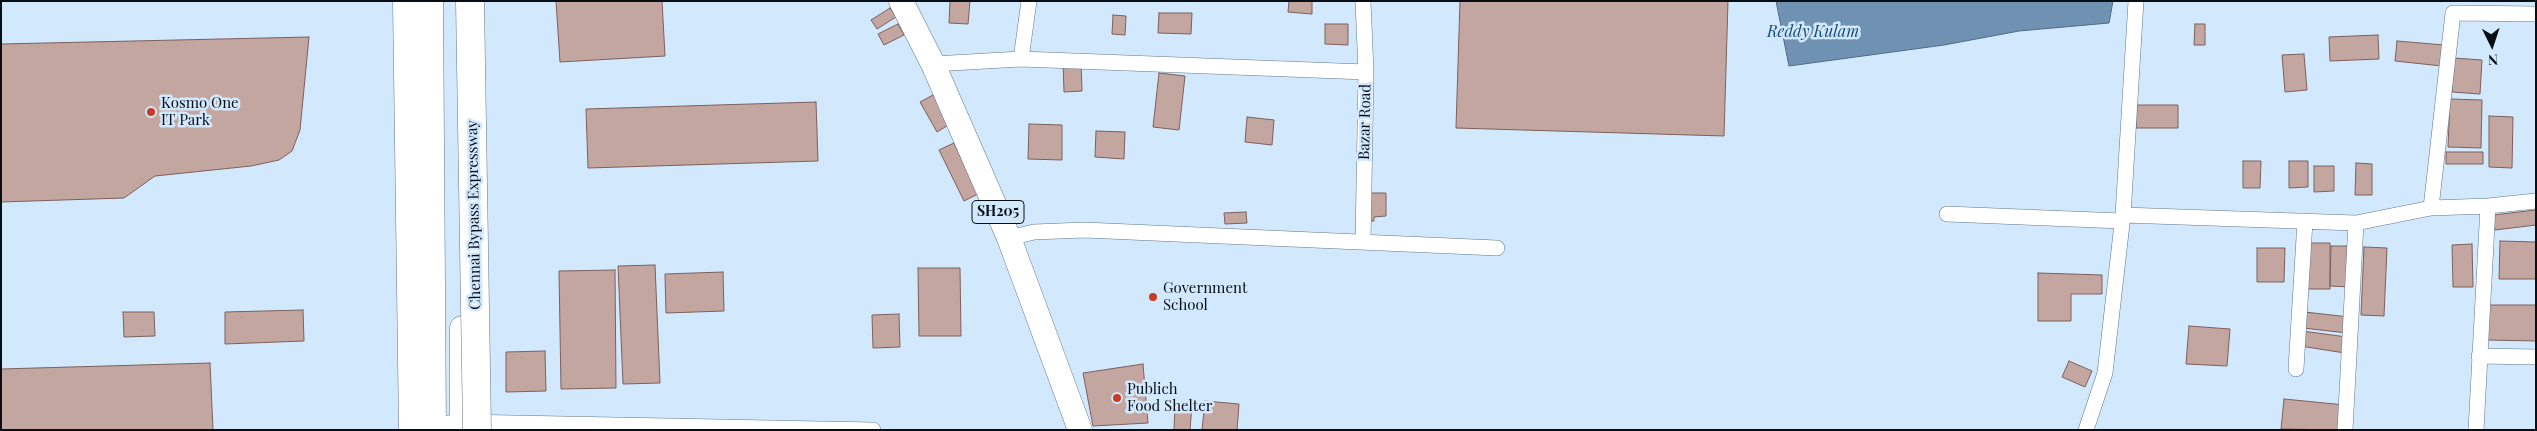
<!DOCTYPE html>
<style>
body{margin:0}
#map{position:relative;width:2537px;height:431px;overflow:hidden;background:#d2e8fd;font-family:"Playfair Display",serif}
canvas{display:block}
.frame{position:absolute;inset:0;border:2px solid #070e15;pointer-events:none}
.north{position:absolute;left:2467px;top:20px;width:50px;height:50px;-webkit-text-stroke:4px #d2e8fd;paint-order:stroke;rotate:176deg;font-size:14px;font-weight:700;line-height:20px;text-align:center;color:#070e15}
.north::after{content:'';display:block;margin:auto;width:18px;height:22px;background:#070e15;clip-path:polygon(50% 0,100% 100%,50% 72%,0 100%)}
</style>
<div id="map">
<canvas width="2537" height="431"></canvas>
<div class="frame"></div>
<div class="north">N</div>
</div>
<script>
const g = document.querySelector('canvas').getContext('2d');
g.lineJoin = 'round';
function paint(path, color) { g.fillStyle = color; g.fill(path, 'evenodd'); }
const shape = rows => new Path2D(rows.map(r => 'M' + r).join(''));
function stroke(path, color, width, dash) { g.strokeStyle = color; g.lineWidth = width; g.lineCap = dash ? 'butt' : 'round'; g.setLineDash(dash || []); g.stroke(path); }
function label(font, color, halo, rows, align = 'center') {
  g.font = font + ' "Playfair Display",serif'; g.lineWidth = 5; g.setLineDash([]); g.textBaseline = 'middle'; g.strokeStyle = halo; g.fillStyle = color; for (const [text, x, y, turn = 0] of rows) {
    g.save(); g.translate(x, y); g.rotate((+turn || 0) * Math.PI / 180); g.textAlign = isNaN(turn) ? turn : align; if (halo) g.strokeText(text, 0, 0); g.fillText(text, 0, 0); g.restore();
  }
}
const water = shape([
 [1776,1,2113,1,2109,23,2019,31,1944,45,1789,66,1776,1]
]);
const building = shape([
 [556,1,662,1,665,56,560,62,556,1],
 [950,1,970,1,968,24,949,23,950,1],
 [1289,1,1312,1,1312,14,1288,12,1289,1],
 [1460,1,1728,1,1724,136,1456,128,1460,1],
 [890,8,896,17,877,29,871,20,890,8],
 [1159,13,1192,13,1191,34,1158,33,1159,13],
 [1113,15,1126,16,1125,35,1112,34,1113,15],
 [898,24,904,35,884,45,878,34,898,24],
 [1325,24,1348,24,1348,45,1325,44,1325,24],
 [2195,24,2205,24,2205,45,2194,45,2195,24],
 [2378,35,2379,59,2330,61,2329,37,2378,35],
 [309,37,300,130,292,151,279,160,251,166,155,176,124,198,1,202,1,44,309,37],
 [2397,41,2444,45,2442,66,2395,61,2397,41],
 [2304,54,2307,90,2285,92,2282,55,2304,54],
 [2454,58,2482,60,2480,94,2452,92,2454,58],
 [1063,62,1081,62,1082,91,1064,92,1063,62],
 [1159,73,1185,76,1179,130,1153,127,1159,73],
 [933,95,950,124,937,132,920,102,933,95],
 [2450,99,2482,100,2481,148,2448,147,2450,99],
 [816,102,818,161,588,168,586,109,816,102],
 [2137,105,2178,105,2178,128,2136,128,2137,105],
 [2489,116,2513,117,2512,168,2489,167,2489,116],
 [1247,117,1274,120,1272,145,1245,142,1247,117],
 [1029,124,1062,125,1062,160,1028,159,1029,124],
 [1096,131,1125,132,1124,159,1095,157,1096,131],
 [954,143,978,194,964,201,939,150,954,143],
 [2446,152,2483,152,2483,164,2446,164,2446,152],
 [2243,161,2261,161,2260,188,2243,188,2243,161],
 [2289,161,2308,161,2308,187,2289,188,2289,161],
 [2356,163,2372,164,2372,195,2355,195,2356,163],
 [2314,166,2334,166,2334,191,2314,192,2314,166],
 [1365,193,1386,193,1386,216,1374,217,1374,221,1365,221,1365,193],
 [2536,210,2536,225,2495,230,2493,215,2536,210],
 [1246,212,1247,223,1225,224,1224,213,1246,212],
 [2500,241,2536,242,2536,279,2499,279,2500,241],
 [2306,243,2330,243,2330,289,2306,289,2306,243],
 [2472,244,2473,287,2453,287,2452,245,2472,244],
 [2331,246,2352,246,2351,287,2330,286,2331,246],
 [2364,247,2387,248,2384,316,2361,315,2364,247],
 [2257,248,2285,248,2284,282,2257,282,2257,248],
 [655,265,660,383,623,384,618,266,655,265],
 [918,268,960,268,961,336,919,336,918,268],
 [615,270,616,388,561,389,559,271,615,270],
 [723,272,724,311,666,313,665,274,723,272],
 [2038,273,2102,275,2102,294,2071,294,2071,321,2038,321,2038,273],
 [2488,305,2536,305,2536,341,2487,340,2488,305],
 [303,310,304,341,225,344,225,312,303,310],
 [123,312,154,312,155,336,124,337,123,312],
 [2305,312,2349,317,2347,333,2303,328,2305,312],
 [899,314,900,347,873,348,872,315,899,314],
 [2189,326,2230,329,2227,366,2186,364,2189,326],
 [2302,331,2347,337,2345,353,2300,346,2302,331],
 [545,351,546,391,506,392,506,352,545,351],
 [2069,361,2092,371,2085,387,2062,377,2069,361],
 [210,363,213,430,1,430,1,369,210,363],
 [1143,364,1148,423,1093,426,1083,373,1143,364],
 [2284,399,2345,405,2342,430,2281,429,2284,399],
 [1205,401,1239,404,1237,430,1202,430,1205,401],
 [1175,404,1192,405,1190,430,1174,430,1175,404]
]);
const street = shape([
 [1363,1,1366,72,1363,242],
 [1021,59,1029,1],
 [933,64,1021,59,1366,72],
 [2431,208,2453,13,2536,14],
 [1947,214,2122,221],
 [2123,215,2356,223,2431,208,2488,206,2536,201],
 [1009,238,1034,232,1084,230,1497,248],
 [2479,356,2536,357],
 [2296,369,2305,221],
 [434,424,462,422,873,430],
 [2086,430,2105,373,2123,215,2136,1],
 [2345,430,2356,223],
 [2476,430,2488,206]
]);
const primary = shape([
 [431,1,434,430],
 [901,1,933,64,1009,238,1080,430],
 [462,430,462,328]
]);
const highway = shape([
 [407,1,413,430]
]);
const highwayBridge = shape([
 [470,1,477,430]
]);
const markers = [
 [151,112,5,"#c83c25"],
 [1153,297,5,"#c83c25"],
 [1117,398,5,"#c83c25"]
];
const shields = [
 [998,212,52]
];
const shieldNames = [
 ["SH205",998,212]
];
const poiNames = [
 ["Kosmo One",161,103],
 ["IT Park",161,120],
 ["Government",1163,288],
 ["School",1163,305],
 ["Publich",1127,389],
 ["Food Shelter",1127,406]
];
const streetNames = [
 ["Bazar Road",1365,122,-89],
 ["Chennai Bypass Expressway",474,215,-91]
];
const waterNames = [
 ["Reddy Kulam",1813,32]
];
paint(water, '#7092b2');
stroke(water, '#506a83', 1);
paint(building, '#c4a6a0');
stroke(building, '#7c605b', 1);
stroke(street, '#637789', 16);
stroke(primary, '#637789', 25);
stroke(highway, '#637789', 29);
stroke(street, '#fff', 15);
stroke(primary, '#fff', 24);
stroke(highway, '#fff', 28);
stroke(highwayBridge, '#637789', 29, []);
stroke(highwayBridge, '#fff', 28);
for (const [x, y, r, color] of markers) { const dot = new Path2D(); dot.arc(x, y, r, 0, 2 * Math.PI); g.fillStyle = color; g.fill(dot); stroke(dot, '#d2e8fd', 2); }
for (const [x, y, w] of shields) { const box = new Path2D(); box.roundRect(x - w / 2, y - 11.5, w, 23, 4); g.fillStyle = '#d2e8fd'; g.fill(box); stroke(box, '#070e15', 1); }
label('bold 14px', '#070e15', null, shieldNames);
label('15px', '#070e15', '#d2e8fd', poiNames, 'left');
label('15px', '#070e15', '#d2e8fd', streetNames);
label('italic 16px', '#134b76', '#d2e8fd', waterNames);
</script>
